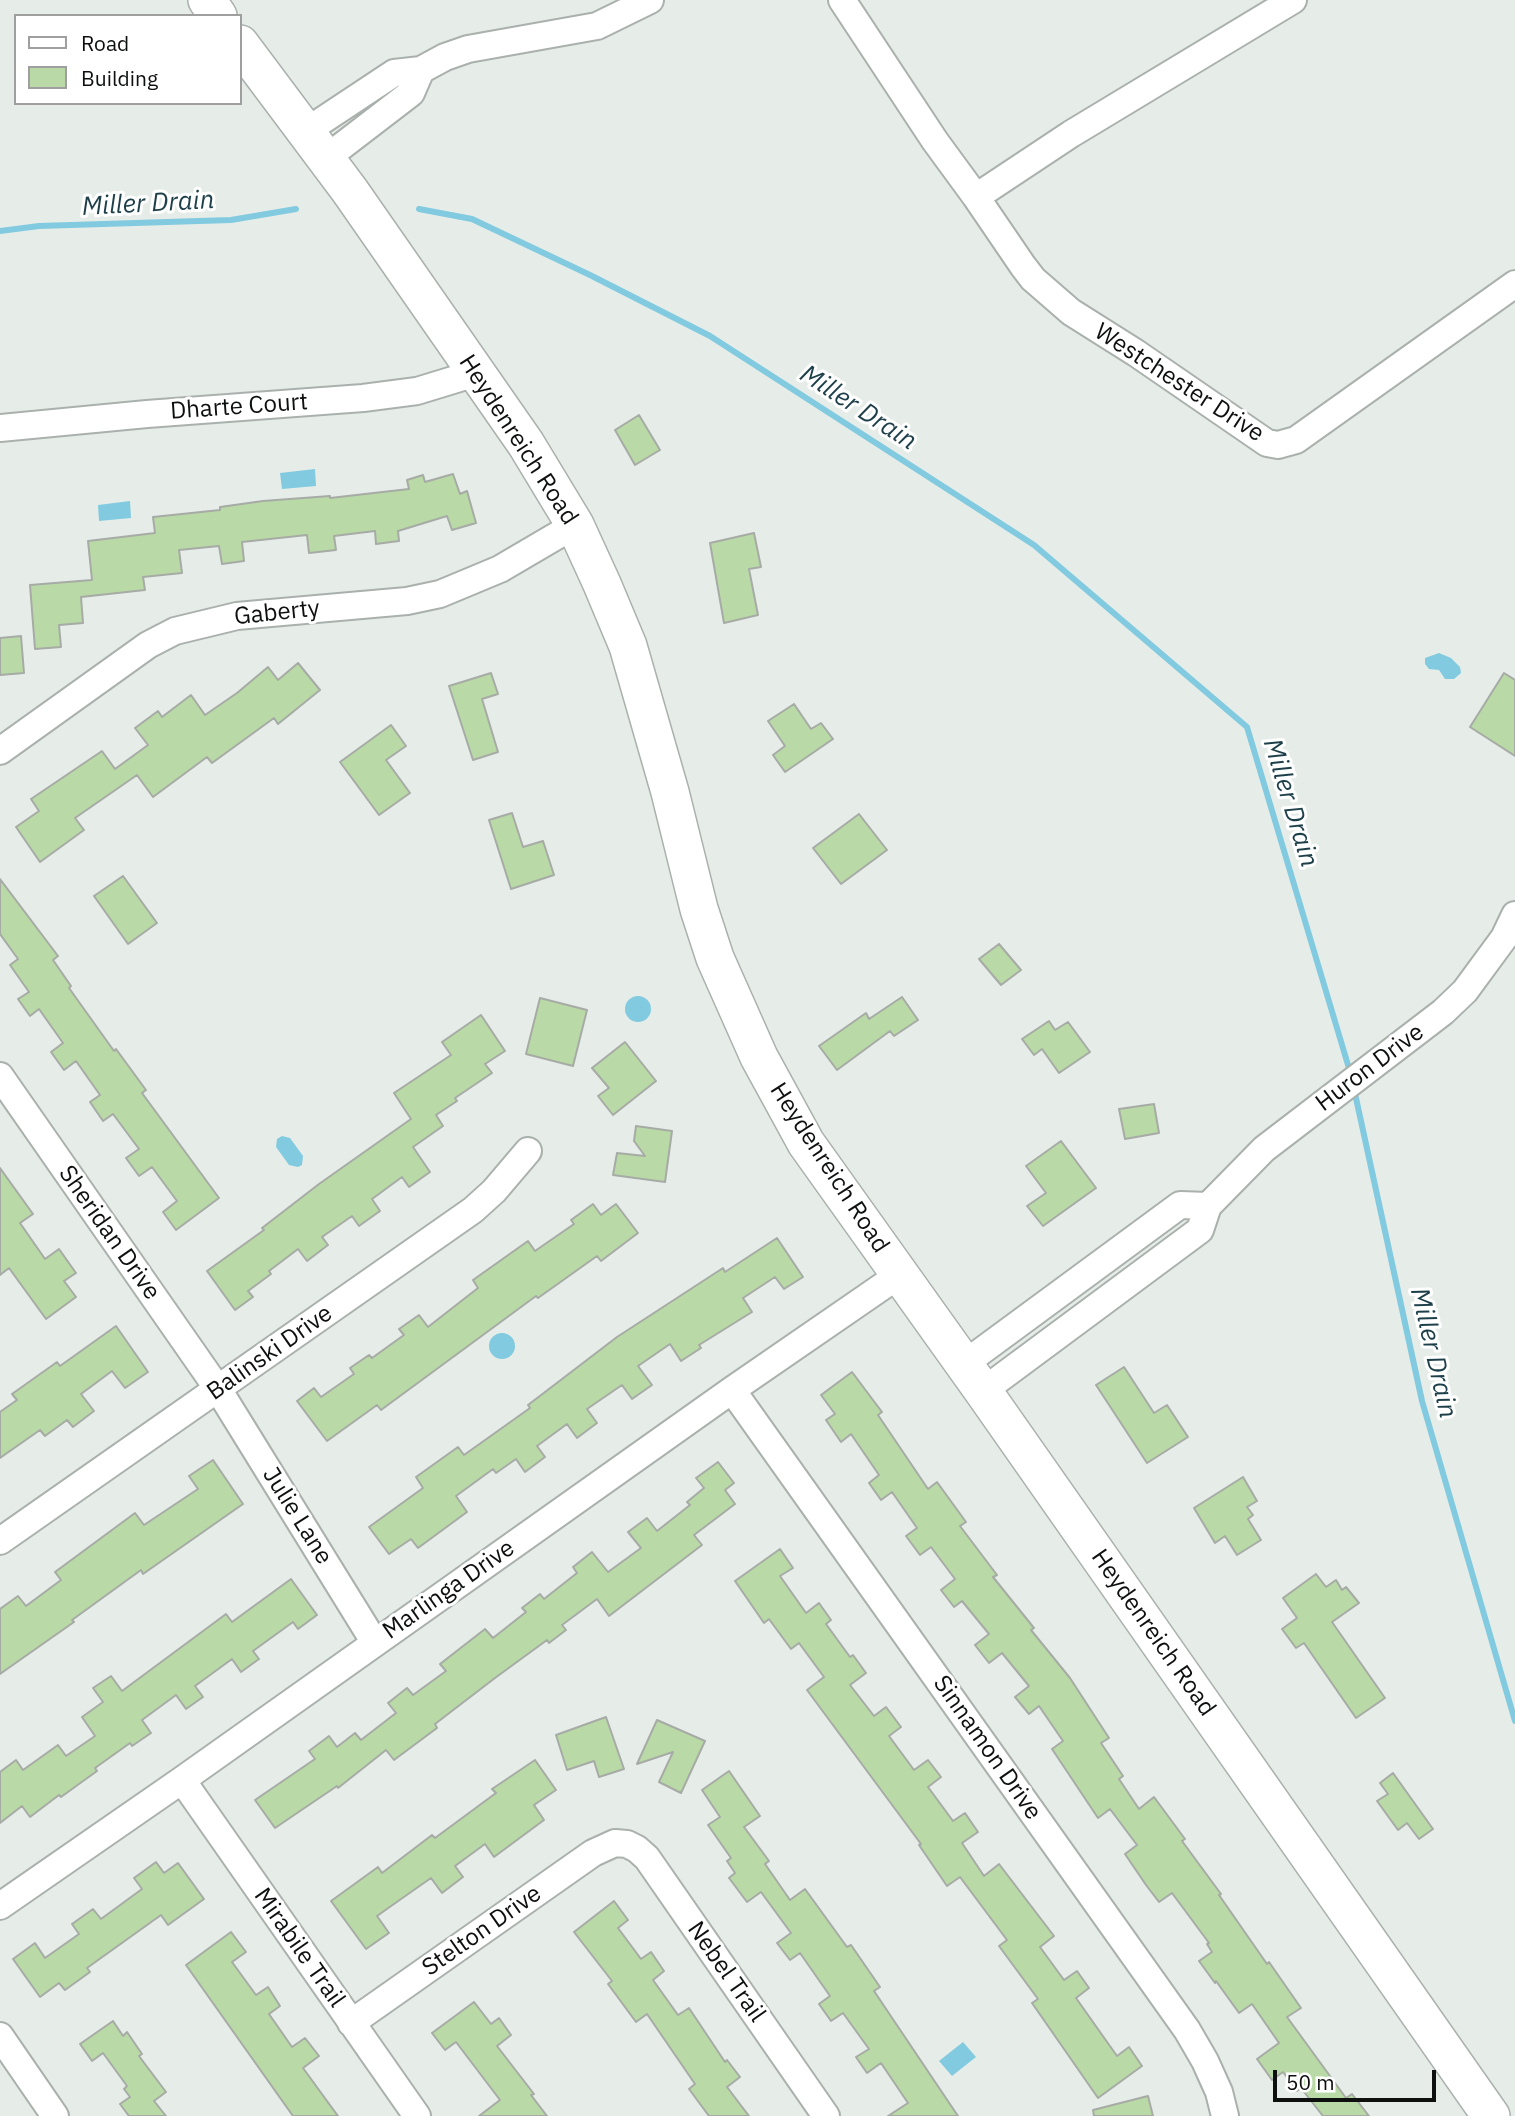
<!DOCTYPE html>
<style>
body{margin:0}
#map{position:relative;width:1515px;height:2116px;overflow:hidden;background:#e6ede9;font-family:"IBM Plex Sans",sans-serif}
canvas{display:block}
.legend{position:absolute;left:14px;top:14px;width:228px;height:91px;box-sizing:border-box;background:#fff;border:2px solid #9f9f9f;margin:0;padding:9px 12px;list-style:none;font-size:21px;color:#0e100f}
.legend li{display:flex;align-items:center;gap:14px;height:35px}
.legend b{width:35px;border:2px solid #9f9f9f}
.scale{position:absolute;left:1273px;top:2070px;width:163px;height:32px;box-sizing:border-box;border:4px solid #0e100f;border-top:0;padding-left:9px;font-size:21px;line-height:24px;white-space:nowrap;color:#0e100f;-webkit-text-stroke:5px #fff;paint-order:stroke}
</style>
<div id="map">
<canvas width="1515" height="2116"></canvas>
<ul class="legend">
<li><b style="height:9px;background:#fff"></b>Road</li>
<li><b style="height:19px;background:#b9daa6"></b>Building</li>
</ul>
<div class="scale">50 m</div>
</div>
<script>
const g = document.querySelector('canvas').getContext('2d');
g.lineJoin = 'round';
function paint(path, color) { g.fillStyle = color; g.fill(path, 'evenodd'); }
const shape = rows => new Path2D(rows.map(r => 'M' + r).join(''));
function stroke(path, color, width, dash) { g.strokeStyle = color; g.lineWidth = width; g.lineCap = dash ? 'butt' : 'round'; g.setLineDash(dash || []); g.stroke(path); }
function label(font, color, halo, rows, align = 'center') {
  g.font = font + ' "IBM Plex Sans",sans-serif'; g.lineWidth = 6; g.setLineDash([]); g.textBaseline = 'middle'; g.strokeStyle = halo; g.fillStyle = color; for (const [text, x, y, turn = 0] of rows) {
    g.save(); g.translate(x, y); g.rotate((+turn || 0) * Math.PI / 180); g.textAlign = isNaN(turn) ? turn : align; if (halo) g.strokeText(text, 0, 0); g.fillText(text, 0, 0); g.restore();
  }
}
const water = shape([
 [315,469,316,486,282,489,280,473],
 [130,501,131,518,99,521,98,505],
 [1439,653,1451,658,1460,667,1461,673,1454,679,1445,679,1439,670,1429,669,1425,664,1425,658],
 '625 1009a13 13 0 1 1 26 0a13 13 0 1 1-26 0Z',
 [282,1136,290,1138,303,1156,302,1165,298,1167,289,1165,276,1147,277,1139],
 '489 1346a13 13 0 1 1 26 0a13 13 0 1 1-26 0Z',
 [963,2042,976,2057,952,2076,939,2061]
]);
const stream = shape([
 [419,209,472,219,590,275,710,336,1034,545,1247,727,1351,1075],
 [0,231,39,226,231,220,296,209],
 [1354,1089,1422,1401,1515,1721]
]);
const building = shape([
 [639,415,660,450,635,465,615,430,639,415],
 [453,474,460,494,467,491,476,523,452,530,447,516,398,531,399,541,376,544,375,531,334,536,336,550,309,553,307,535,242,542,244,561,222,564,219,546,179,550,182,573,143,577,145,590,81,597,83,623,59,625,61,647,35,649,30,585,92,580,88,541,155,533,153,517,220,510,220,507,263,501,330,496,330,498,409,489,407,480,423,475,425,482,453,474],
 [754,533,761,567,749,569,758,615,724,623,710,543,754,533],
 [21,636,24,673,0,675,0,638,21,636],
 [298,663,320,690,278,724,274,718,212,763,207,757,153,797,137,775,75,818,84,830,40,862,16,827,39,811,31,799,102,751,115,769,148,745,135,728,158,711,162,717,191,695,205,715,237,693,268,667,278,680,298,663],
 [491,673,498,694,482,699,498,752,473,760,449,686,491,673],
 [1504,673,1515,680,1515,756,1470,727,1504,673],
 [794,704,811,729,821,723,833,739,785,772,773,755,785,746,768,721,794,704],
 [391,725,406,746,386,760,410,793,379,815,340,762,391,725],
 [512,813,523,847,543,841,554,875,511,889,489,820,512,813],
 [859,814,887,850,841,884,813,848,859,814],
 [123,876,157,923,128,944,94,896,123,876],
 [0,879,58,956,53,960,71,986,69,988,114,1051,116,1049,146,1090,142,1093,219,1198,176,1230,163,1212,177,1201,152,1167,139,1176,126,1158,139,1149,113,1114,103,1121,90,1102,100,1095,76,1061,64,1070,51,1052,63,1043,39,1009,30,1016,18,999,29,992,10,965,18,959,0,934,0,879],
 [999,944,1021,970,1001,985,979,959,999,944],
 [902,997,918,1020,894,1036,890,1031,837,1070,819,1046,866,1013,869,1019,902,997],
 [540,998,587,1010,573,1066,526,1054,540,998],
 [481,1015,505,1051,485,1064,492,1073,455,1098,457,1101,436,1115,443,1126,413,1147,430,1172,409,1187,402,1177,372,1199,380,1211,359,1226,352,1216,322,1237,328,1245,307,1261,298,1249,269,1271,271,1274,248,1291,253,1297,235,1310,207,1271,264,1230,262,1228,319,1184,411,1119,394,1093,451,1055,442,1042,481,1015],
 [1049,1021,1055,1030,1068,1022,1090,1052,1059,1073,1042,1049,1034,1055,1022,1039,1049,1021],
 [625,1042,656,1081,613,1115,598,1096,609,1088,592,1068,625,1042],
 [1154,1104,1159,1133,1125,1139,1119,1109,1154,1104],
 [636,1126,672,1131,665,1182,613,1175,617,1153,645,1156,634,1141,636,1126],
 [1061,1141,1096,1188,1043,1226,1027,1206,1046,1193,1026,1166,1061,1141],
 [0,1168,33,1214,20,1223,45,1259,59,1249,76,1273,64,1281,76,1297,46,1319,9,1268,0,1275,0,1168],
 [593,1204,601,1215,616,1204,638,1233,601,1261,597,1256,538,1298,536,1296,381,1410,377,1405,327,1441,297,1401,314,1388,321,1397,354,1374,350,1368,369,1355,372,1358,404,1335,399,1329,419,1315,428,1327,478,1288,473,1280,528,1241,535,1251,574,1224,571,1220,593,1204],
 [777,1238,803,1277,784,1289,775,1277,743,1298,752,1312,699,1345,701,1348,681,1361,670,1344,638,1366,652,1385,632,1399,622,1385,587,1409,597,1423,577,1438,567,1424,537,1446,545,1457,525,1472,516,1459,496,1473,493,1469,456,1496,467,1512,418,1548,411,1539,389,1554,369,1527,423,1488,416,1477,458,1447,464,1455,530,1408,528,1405,617,1337,723,1268,725,1272,777,1238],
 [116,1326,148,1372,125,1388,112,1371,81,1394,94,1411,73,1427,67,1420,45,1436,40,1430,0,1458,0,1412,17,1400,12,1394,57,1362,60,1366,116,1326],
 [1124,1367,1154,1413,1167,1405,1188,1437,1147,1463,1096,1385,1124,1367],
 [852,1372,882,1412,878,1415,928,1489,937,1482,966,1522,960,1526,997,1575,993,1577,1034,1628,1031,1630,1070,1678,1109,1738,1101,1743,1123,1776,1119,1779,1139,1809,1154,1797,1185,1839,1182,1841,1221,1894,1219,1895,1267,1964,1269,1962,1301,2008,1287,2017,1346,2098,1352,2094,1369,2116,1323,2116,1301,2088,1297,2091,1283,2072,1272,2080,1257,2059,1279,2043,1252,2004,1239,2013,1216,1981,1215,1983,1199,1961,1212,1952,1207,1944,1209,1943,1172,1893,1159,1902,1146,1885,1125,1854,1137,1845,1110,1809,1098,1818,1052,1749,1063,1741,1039,1706,1029,1714,1015,1697,1029,1686,1002,1653,989,1663,975,1645,989,1634,962,1601,954,1607,941,1590,955,1579,931,1547,920,1555,906,1536,917,1528,892,1492,881,1500,869,1483,879,1475,851,1434,841,1442,826,1420,835,1414,821,1395,852,1372],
 [213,1460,243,1504,143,1574,141,1570,72,1620,74,1622,0,1674,0,1609,18,1596,26,1606,61,1580,55,1572,135,1513,144,1525,198,1489,189,1476,213,1460],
 [718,1462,734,1483,725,1490,735,1504,694,1535,702,1545,609,1616,597,1599,562,1625,566,1630,549,1643,547,1640,495,1678,435,1724,437,1728,394,1760,386,1750,338,1788,337,1786,275,1828,255,1800,315,1759,309,1751,329,1736,337,1747,355,1733,361,1740,396,1713,388,1703,407,1688,413,1695,446,1671,440,1664,485,1629,493,1638,526,1612,522,1608,540,1594,544,1599,577,1573,573,1567,592,1552,608,1572,641,1548,628,1532,647,1518,657,1531,690,1505,687,1502,704,1488,696,1478,718,1462],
 [1243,1477,1257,1501,1247,1507,1253,1515,1248,1519,1261,1540,1237,1555,1225,1536,1215,1543,1194,1508,1243,1477],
 [780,1549,793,1568,780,1576,806,1613,819,1603,831,1620,826,1624,850,1657,853,1655,866,1673,850,1685,874,1716,886,1707,901,1727,889,1736,914,1770,928,1760,941,1777,928,1787,953,1821,965,1813,978,1832,962,1843,984,1876,999,1864,1054,1936,1040,1947,1064,1980,1077,1971,1089,1988,1076,1998,1117,2056,1129,2047,1142,2066,1098,2098,1032,2003,1038,1999,999,1946,1007,1940,960,1877,947,1886,919,1845,921,1844,807,1690,824,1677,799,1643,791,1649,769,1619,764,1623,735,1581,780,1549],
 [1316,1574,1326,1587,1336,1580,1342,1590,1346,1587,1359,1603,1332,1622,1385,1698,1356,1718,1304,1643,1296,1648,1282,1629,1297,1618,1283,1598,1316,1574],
 [291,1579,317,1615,298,1629,293,1622,253,1651,259,1659,241,1672,232,1659,195,1686,203,1697,186,1709,176,1695,142,1720,151,1733,132,1746,130,1743,95,1768,97,1771,61,1797,59,1795,30,1817,22,1806,0,1823,0,1772,16,1760,23,1770,58,1745,66,1756,95,1736,82,1717,103,1702,93,1688,111,1676,122,1691,226,1614,232,1622,291,1579],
 [606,1717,624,1769,599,1777,594,1761,567,1770,556,1735,606,1717],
 [657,1720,705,1741,681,1793,659,1782,673,1752,637,1764,657,1720],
 [535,1760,556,1790,534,1805,544,1820,494,1857,485,1844,455,1866,463,1877,442,1893,431,1878,411,1892,377,1916,389,1933,366,1949,331,1901,378,1867,382,1873,432,1835,435,1838,496,1793,492,1789,535,1760],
 [729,1771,760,1816,744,1827,769,1861,765,1864,790,1900,805,1889,847,1947,851,1945,880,1987,874,1991,958,2116,888,2116,908,2103,881,2063,867,2073,856,2057,869,2049,843,2013,831,2021,819,2004,830,1996,800,1953,790,1960,777,1943,791,1933,761,1892,747,1902,729,1878,735,1873,727,1861,731,1858,708,1825,720,1817,702,1790,729,1771],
 [1393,1773,1433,1829,1419,1839,1407,1823,1398,1830,1377,1801,1388,1794,1380,1783,1393,1773],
 [156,1862,164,1873,178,1863,204,1899,168,1925,161,1915,87,1968,90,1972,65,1990,59,1983,40,1997,13,1959,35,1943,45,1958,79,1934,72,1924,93,1909,101,1919,142,1889,134,1878,156,1862],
 [614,1901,628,1920,618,1928,641,1959,651,1952,664,1971,653,1980,678,2015,689,2008,725,2062,727,2060,740,2077,727,2087,749,2116,709,2116,689,2089,695,2084,647,2014,636,2022,608,1984,612,1981,574,1932,614,1901],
 [231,1932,246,1952,232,1962,256,1995,268,1987,280,2006,269,2014,292,2047,305,2038,319,2056,303,2068,338,2116,293,2116,186,1965,231,1932],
 [474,2002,491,2024,499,2018,511,2035,497,2046,534,2094,531,2095,547,2116,479,2116,500,2100,456,2042,445,2050,432,2033,474,2002],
 [113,2021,123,2036,127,2032,142,2054,139,2056,166,2092,154,2101,166,2116,129,2116,120,2104,130,2097,124,2089,127,2086,103,2053,92,2061,80,2044,113,2021],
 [1148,2096,1153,2116,1094,2116,1093,2110,1148,2096]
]);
const street = shape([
 [842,0,935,141,976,197],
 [1293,0,1071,134,976,197,1023,266,1033,279,1071,312,1136,353,1267,443,1278,445,1296,440,1515,284],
 [421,70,445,57,468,49,597,26,650,0],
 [305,132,394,73,421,70,411,93,325,159],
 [0,428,147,414,363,398,417,391,476,373],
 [0,751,148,645,175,631,237,616,407,601,440,594,500,569,575,525],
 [0,1076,218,1389,375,1643],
 [964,1364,1180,1205,1208,1206],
 [732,1390,1187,2030,1205,2061,1219,2092,1225,2116],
 [983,1391,1200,1230,1208,1206,1264,1149,1443,1012,1465,991,1504,938,1515,915],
 [0,1541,473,1210,494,1191,528,1151],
 [182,1780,417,2116],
 [0,1906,182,1780,732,1390,899,1275],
 [351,2023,593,1853,615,1843,627,1844,637,1849,647,1858,826,2116],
 [0,2036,55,2116]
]);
const secondary = shape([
 [207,0,218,16],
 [240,44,350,191,526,444,575,525,602,584,628,646,670,792,699,909,715,958,759,1057,806,1143,983,1391,1491,2116]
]);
const streetNames = [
 ["Westchester Drive",1179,383,33],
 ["Dharte Court",239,407,-4],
 ["Heydenreich Road",518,440,57],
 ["Gaberty",277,613,-6],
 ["Huron Drive",1370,1068,-37],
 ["Heydenreich Road",829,1168,57],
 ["Sheridan Drive",109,1233,55],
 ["Balinski Drive",270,1353,-35],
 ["Julie Lane",297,1516,58],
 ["Marlinga Drive",449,1590,-35],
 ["Heydenreich Road",1153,1633,55],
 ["Sinnamon Drive",987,1748,55],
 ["Stelton Drive",482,1931,-35],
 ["Mirabile Trail",299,1948,55],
 ["Nebel Trail",726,1972,55]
];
const waterNames = [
 ["Miller Drain",148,204,-3],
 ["Miller Drain",858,408,33],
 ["Miller Drain",1290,803,73],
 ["Miller Drain",1433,1353,77]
];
paint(water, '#81cadf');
stroke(stream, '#81cadf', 6);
paint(building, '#b9daa6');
stroke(building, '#a7aba5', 2);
stroke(street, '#aab1ad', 30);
stroke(secondary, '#aab1ad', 40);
stroke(street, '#fff', 26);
stroke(secondary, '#fff', 37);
label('24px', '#0e100f', '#fff', streetNames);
label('italic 26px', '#1d3f49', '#fff', waterNames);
</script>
